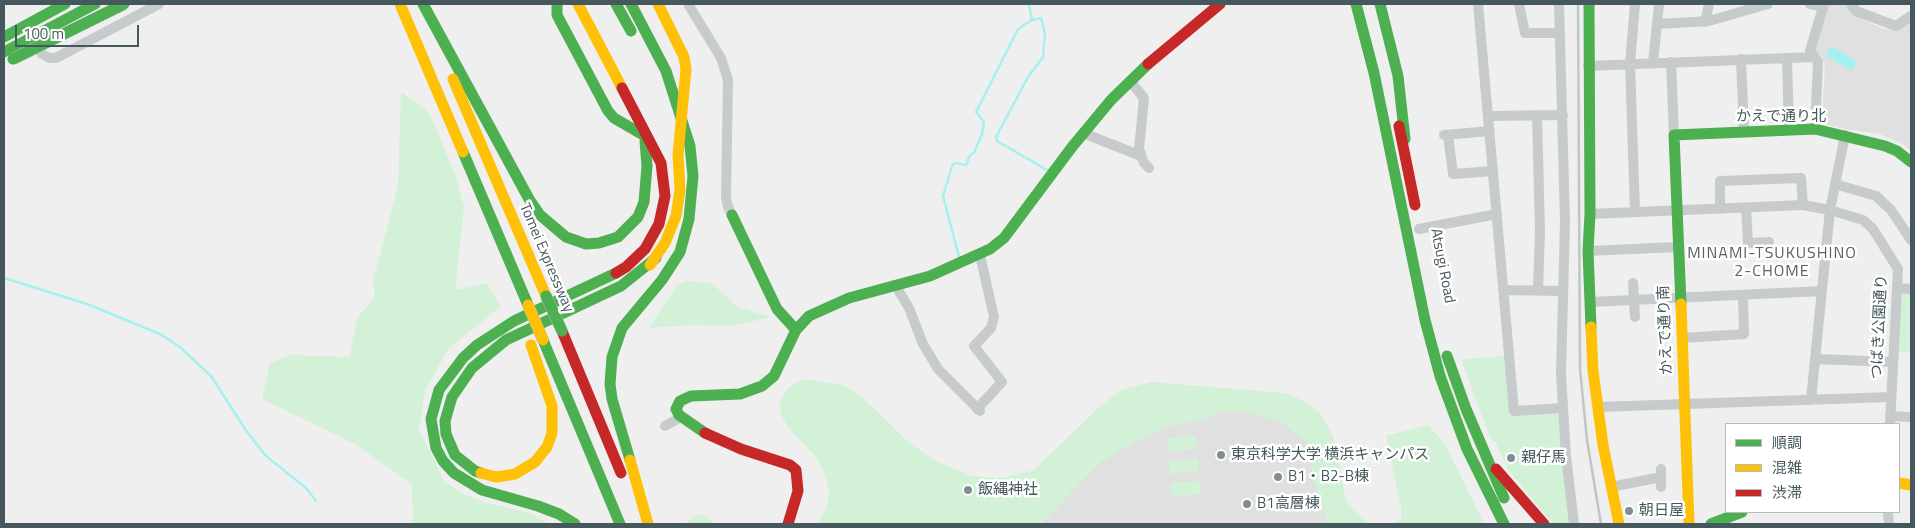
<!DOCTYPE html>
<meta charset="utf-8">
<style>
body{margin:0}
#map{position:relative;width:1915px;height:528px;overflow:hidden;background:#f0efef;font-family:"Titillium Web","Noto Sans JP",sans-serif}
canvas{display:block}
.frame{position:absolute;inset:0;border:5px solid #45585d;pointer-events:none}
.legend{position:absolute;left:1725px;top:423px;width:175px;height:90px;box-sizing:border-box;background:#fff;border:1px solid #b5bcbe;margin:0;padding:6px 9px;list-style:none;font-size:15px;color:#45585d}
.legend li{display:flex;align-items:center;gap:10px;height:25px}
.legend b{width:25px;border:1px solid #b5bcbe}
.scale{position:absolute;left:15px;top:25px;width:124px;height:22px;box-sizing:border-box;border:2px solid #45585d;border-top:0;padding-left:6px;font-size:15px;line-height:18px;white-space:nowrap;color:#45585d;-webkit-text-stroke:4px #fff;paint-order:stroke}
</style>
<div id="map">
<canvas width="1915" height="528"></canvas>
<div class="frame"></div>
<ul class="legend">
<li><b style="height:6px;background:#4caf50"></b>順調</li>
<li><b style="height:6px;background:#ffc107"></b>混雑</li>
<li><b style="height:6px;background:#c62828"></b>渋滞</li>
</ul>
<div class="scale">100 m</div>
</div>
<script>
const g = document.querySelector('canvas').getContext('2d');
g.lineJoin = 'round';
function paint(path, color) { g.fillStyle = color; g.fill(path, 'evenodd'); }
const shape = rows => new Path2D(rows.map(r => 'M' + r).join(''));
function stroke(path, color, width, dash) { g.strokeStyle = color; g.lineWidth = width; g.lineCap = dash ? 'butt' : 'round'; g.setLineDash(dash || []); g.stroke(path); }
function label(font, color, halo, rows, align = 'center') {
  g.font = font + ' "Titillium Web","Noto Sans JP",sans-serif'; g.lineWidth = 5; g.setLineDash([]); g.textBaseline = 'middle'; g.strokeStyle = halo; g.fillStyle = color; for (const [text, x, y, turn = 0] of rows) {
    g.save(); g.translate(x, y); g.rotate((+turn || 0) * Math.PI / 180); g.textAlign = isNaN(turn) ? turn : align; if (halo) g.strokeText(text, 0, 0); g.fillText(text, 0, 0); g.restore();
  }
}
const education = shape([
 [1827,4,1846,4,1853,14,1881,28,1896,31,1911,22,1911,151,1899,142,1879,134,1845,129,1825,124,1822,121,1825,64,1814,50],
 [1227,390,1310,420,1328,524,1036,524,1090,467]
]);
const green = shape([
 [401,92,423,107,431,117,457,179,464,207,455,290,487,283,501,306,448,349,425,391,419,430,445,482,463,494,484,502,527,512,550,524,413,524,412,484,353,443,262,399,270,363,291,355,349,357,358,317,375,297,373,281,398,185],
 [687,281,713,284,737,307,771,317,733,326,691,325,649,328,678,284],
 [1905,293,1911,293,1911,352,1898,352,1901,295],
 [1506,356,1511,415,1556,413,1559,415,1570,524,1553,524,1508,470,1496,443,1491,440,1461,359],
 [802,379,843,385,860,395,904,438,932,459,972,476,1003,478,1034,470,1098,408,1123,389,1152,382,1285,393,1303,401,1320,413,1334,438,1346,501,1369,524,1328,524,1313,479,1311,445,1282,423,1247,412,1220,412,1199,421,1168,426,1137,441,1101,462,1041,524,818,524,826,509,829,493,825,474,817,458,790,430,781,415,779,403,788,388],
 [1428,425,1446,446,1484,524,1394,524,1401,519,1402,511,1386,436],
 [1196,436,1197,449,1168,452,1167,438],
 [1198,458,1199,471,1170,474,1169,461],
 [1200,481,1201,494,1172,497,1171,483],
 [696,515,706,516,714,524,685,524]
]);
const water = shape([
 [1831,46,1857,61,1852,71,1826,56]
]);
const stream = shape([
 [1029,4,1032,20],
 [959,257,943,196,952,166,955,163,966,165,970,155,974,153,982,134,984,122,976,112,1018,29,1032,20,1041,18,1045,34,1043,57,1028,77,996,137,997,141,1047,170],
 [4,278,87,304,160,334,180,347,211,376,247,432,266,456,306,488,316,501]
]);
const street = shape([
 [688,4,721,58,728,80,726,197,728,207,732,215],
 [1478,4,1514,411,1562,408],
 [1519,4,1525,33,1560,33],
 [1559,4,1565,222,1561,374,1566,456,1574,524],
 [1635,4,1630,64,1635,212],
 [1810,4,1823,7],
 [1851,4,1856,11,1896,26,1911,16],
 [1705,22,1709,4],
 [1657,24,1709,21,1768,4],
 [36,43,42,54,49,58,56,58,159,4],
 [1787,58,1789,130],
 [1741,59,1744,131],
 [1671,62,1674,135],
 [1653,63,1659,4],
 [1588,66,1814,57],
 [1130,81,1144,98,1139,149,1144,163,1149,168],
 [1537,115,1540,232,1538,290],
 [1488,116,1563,115],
 [1815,129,1818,62,1810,51,1824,4],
 [1083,133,1141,156],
 [1444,135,1490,131],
 [1448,135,1453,174,1493,171],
 [1835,184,1876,196,1891,210,1911,240],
 [1746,208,1748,243,1769,242],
 [1720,209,1720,181,1801,178,1803,205],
 [1590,214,1803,205,1830,210,1863,220,1873,229,1898,269,1890,424],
 [1419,229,1497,214],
 [1588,251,1678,247],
 [1792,252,1826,250],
 [1633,283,1635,317],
 [895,285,909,308,923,344,938,369,980,411],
 [1898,288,1911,289],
 [1503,290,1563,291],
 [1590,302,1822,291],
 [1682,338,1744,334,1743,295],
 [1815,359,1893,362],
 [1811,400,1830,210,1845,135],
 [1598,407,1891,397],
 [977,409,1002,382,974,346,991,328,994,317,980,255],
 [1890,416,1911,417],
 [665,426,681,417],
 [1611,487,1661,477],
 [1661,487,1661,469],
 [1888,512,1889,524]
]);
const fast = shape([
 [423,4,529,199,540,215,566,237,586,244,599,243,618,237,638,217,644,202,647,166,645,141],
 [557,4,557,15,608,111,614,118,645,136],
 [616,4,631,31],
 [1356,4,1374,73,1425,320,1440,376,1467,449,1504,524],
 [1380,4,1398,76,1405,139],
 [1589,4,1590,214,1588,251,1591,327],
 [4,37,65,4],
 [4,52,95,4],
 [463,152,528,305],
 [732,215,777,309,796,330],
 [1681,304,1674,135,1815,129,1885,146,1897,151,1911,162],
 [543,340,620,524],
 [1447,356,1466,409,1504,498],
 [705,433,679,415,676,409,680,401,691,396,740,394,762,386,774,376,796,330,809,316,849,298,930,276,990,249,1004,238,1072,147,1111,100,1148,64],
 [630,460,612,399,610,384,612,357,622,328,662,280,680,252,689,219,693,176,690,146,666,71,631,4],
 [481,473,475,471,455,455,446,434,445,421,452,397,472,368,506,340,621,286,656,258],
 [575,524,559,514,538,506,482,490,454,473,443,461,436,448,431,419,439,390,463,358,477,345,514,321,616,273],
 [1711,524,1742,512]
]);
const slow = shape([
 [400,4,463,152],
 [578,4,622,88],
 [453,79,546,296],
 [650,265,665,243,676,216,680,190,678,155,686,69,684,57,658,4],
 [1681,304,1689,524],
 [1591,327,1593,371,1603,445,1619,524],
 [630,460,648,524],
 [481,473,496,477,515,474,535,462,547,447,552,433,552,406,531,345],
 [1899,483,1911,485]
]);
const jam = shape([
 [1148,64,1220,4],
 [1399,126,1415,205],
 [616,273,626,267,645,249,659,224,665,196,661,163,622,88],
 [562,331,621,473],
 [705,433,741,449,790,465,796,470,798,491,788,524],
 [1496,469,1544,524]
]);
const rail = shape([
 [1578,4,1580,369,1587,440,1601,524]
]);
const fastBridge = shape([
 [13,59,124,4],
 [546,296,562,331]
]);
const slowBridge = shape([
 [528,305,543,340]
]);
const markers = [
 [1221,455,5,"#818d90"],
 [1511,458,5,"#818d90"],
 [1278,477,5,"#818d90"],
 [968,490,5,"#818d90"],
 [1247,504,5,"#818d90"],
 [1629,511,5,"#818d90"]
];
const streetNames = [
 ["かえで通り北",1781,117],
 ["Tomei Expressway",546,258,67],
 ["Atsugi Road",1442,266,79],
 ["つばき公園通り",1880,327,-87],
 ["かえで通り南",1666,330,-92]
];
const poiNames = [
 ["東京科学大学 横浜キャンパス",1231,455],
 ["親仔馬",1521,458],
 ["B1・B2-B棟",1288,477],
 ["飯縄神社",978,490],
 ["B1高層棟",1257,504],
 ["朝日屋",1639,511]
];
const neighbourhoodNames = [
 ["MINAMI-TSUKUSHINO",1772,254],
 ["2-CHOME",1772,272]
];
paint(education, '#e1e0e1');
paint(green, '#d2f1d6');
paint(water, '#a4f1ef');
stroke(stream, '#a4f1ef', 2.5);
stroke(street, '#c7cbcc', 10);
stroke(fast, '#4caf50', 11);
stroke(slow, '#ffc107', 11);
stroke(jam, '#c62828', 11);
stroke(rail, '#c2c5c7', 2.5);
stroke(fastBridge, '#b4bcc0', 12, []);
stroke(slowBridge, '#b4bcc0', 12, []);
stroke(fastBridge, '#4caf50', 11);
stroke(slowBridge, '#ffc107', 11);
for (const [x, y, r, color] of markers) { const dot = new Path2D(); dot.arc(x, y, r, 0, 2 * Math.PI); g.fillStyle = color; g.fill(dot); stroke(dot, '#fff', 2); }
label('15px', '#45585d', '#fff', streetNames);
label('15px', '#45585d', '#fff', poiNames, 'left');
g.letterSpacing = '1px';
label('16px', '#5b6164', '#fff', neighbourhoodNames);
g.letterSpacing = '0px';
</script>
